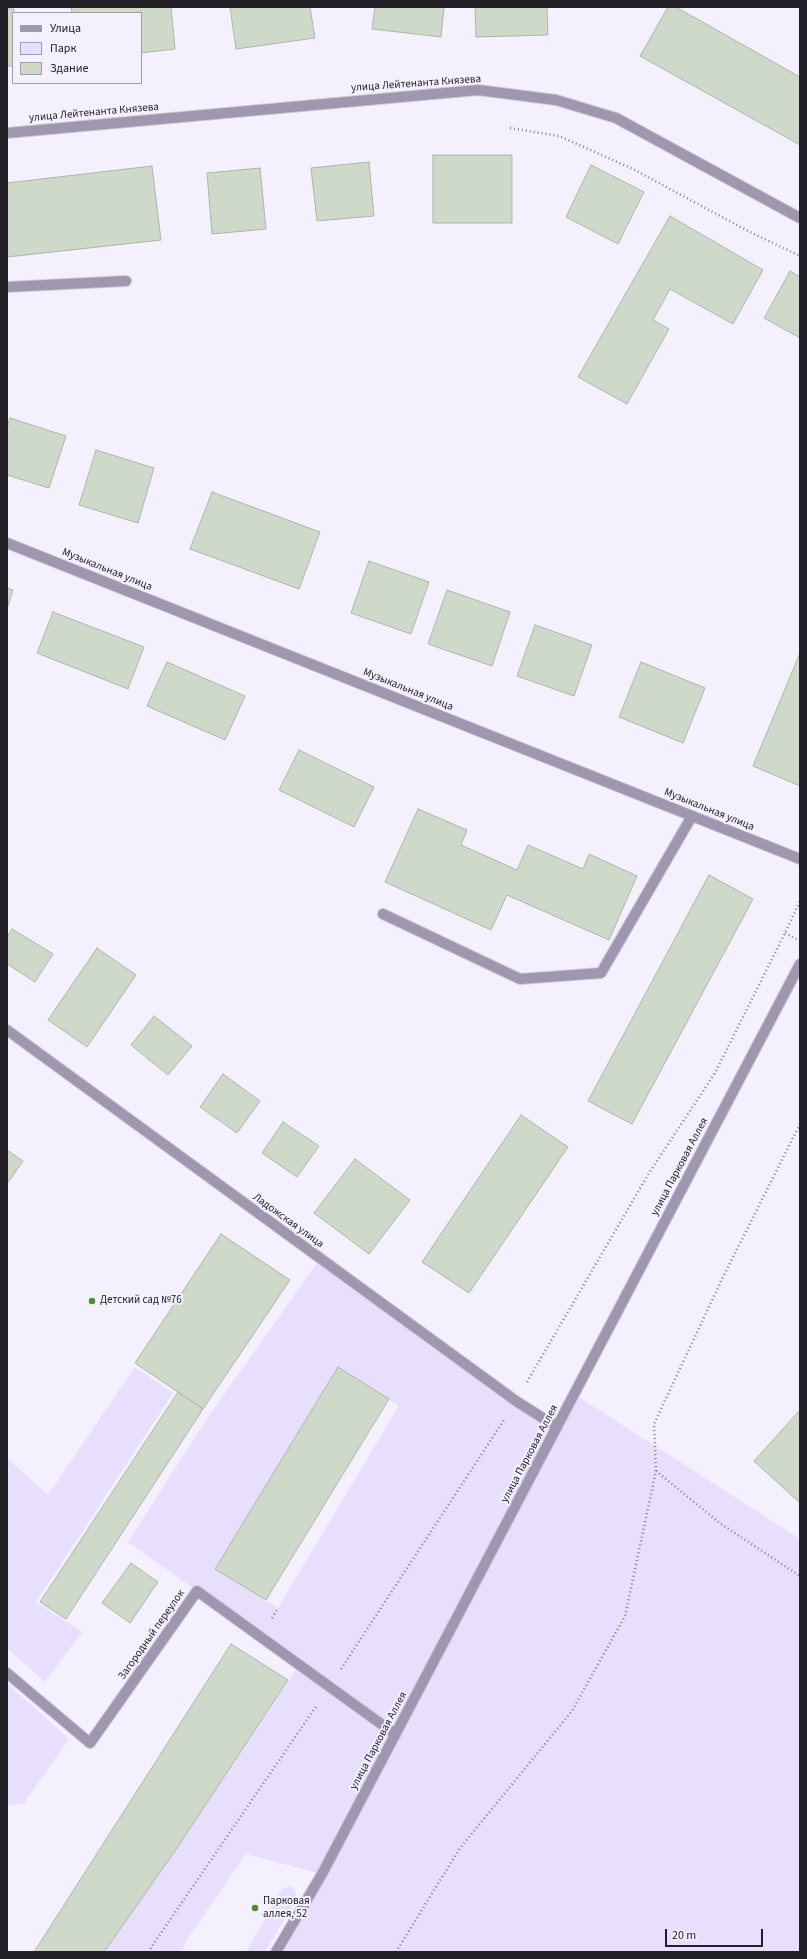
<!DOCTYPE html>
<meta charset="utf-8">
<style>
body{margin:0}
#map{position:relative;width:807px;height:1959px;overflow:hidden;background:#f4f0fd;font-family:"Source Sans 3",sans-serif}
canvas{display:block}
.frame{position:absolute;inset:0;border:8px solid #222026;pointer-events:none}
.legend{position:absolute;left:12px;top:12px;width:130px;height:72px;box-sizing:border-box;background:#f4f0fd;border:1px solid #a09da7;margin:0;padding:5px 7px;list-style:none;font-size:12px;color:#222026}
.legend li{display:flex;align-items:center;gap:8px;height:20px}
.legend b{width:20px;border:1px solid #a09da7}
.scale{position:absolute;left:665px;top:1929px;width:98px;height:18px;box-sizing:border-box;border:2px solid #222026;border-top:0;padding-left:5px;font-size:12px;line-height:14px;white-space:nowrap;color:#222026;-webkit-text-stroke:3px #f4f0fd;paint-order:stroke}
</style>
<div id="map">
<canvas width="807" height="1959"></canvas>
<div class="frame"></div>
<ul class="legend">
<li><b style="height:5px;background:#9f97af"></b>Улица</li>
<li><b style="height:11px;background:#e8defd"></b>Парк</li>
<li><b style="height:11px;background:#cfd9ca"></b>Здание</li>
</ul>
<div class="scale">20 m</div>
</div>
<script>
const g = document.querySelector('canvas').getContext('2d');
g.lineJoin = 'round';
function paint(path, color) { g.fillStyle = color; g.fill(path, 'evenodd'); }
const shape = rows => new Path2D(rows.map(r => 'M' + r).join(''));
function stroke(path, color, width, dash) { g.strokeStyle = color; g.lineWidth = width; g.lineCap = dash ? 'butt' : 'round'; g.setLineDash(dash || []); g.stroke(path); }
function label(font, color, halo, rows, align = 'center') {
  g.font = font + ' "Source Sans 3",sans-serif'; g.lineWidth = 4; g.setLineDash([]); g.textBaseline = 'middle'; g.strokeStyle = halo; g.fillStyle = color; for (const [text, x, y, turn = 0] of rows) {
    g.save(); g.translate(x, y); g.rotate((+turn || 0) * Math.PI / 180); g.textAlign = isNaN(turn) ? turn : align; if (halo) g.strokeText(text, 0, 0); g.fillText(text, 0, 0); g.restore();
  }
}
const green = shape([
 [320,1259,557,1427,574,1394,800,1539,800,1952,276,1952,322,1874,246,1854,186,1941,182,1952,104,1952,175,1851,300,1664,128,1542,206,1420],
 [338,1368,399,1406,278,1608,215,1568],
 [135,1367,173,1393,36,1602,82,1632,45,1682,7,1648,7,1458,48,1495],
 [7,1683,69,1739,24,1803,7,1806],
 [291,1886,296,1892,295,1901,265,1952,246,1952,282,1889]
]);
const building = shape([
 [71,7,171,7,175,49,141,53,141,13,72,13,71,7],
 [230,7,310,7,315,38,236,49,230,7],
 [375,7,444,7,441,37,372,29,375,7],
 [475,7,547,7,548,35,476,37,475,7],
 [668,7,676,7,800,77,800,145,640,56,668,7],
 [7,9,14,9,14,13,13,66,7,66,7,9],
 [433,155,512,155,512,223,433,223,433,155],
 [369,162,374,216,317,221,311,168,369,162],
 [591,165,644,192,618,244,566,217,591,165],
 [152,166,161,240,7,257,7,183,152,166],
 [260,168,266,229,212,234,207,173,260,168],
 [670,216,763,270,733,324,670,289,653,320,669,329,627,404,578,377,670,216],
 [790,271,800,277,800,338,764,318,790,271],
 [10,418,66,436,49,488,7,475,7,428,10,418],
 [96,450,154,468,138,523,79,505,96,450],
 [212,492,320,532,299,589,190,549,212,492],
 [369,561,429,582,411,634,351,613,369,561],
 [7,588,13,590,7,609,7,588],
 [447,590,510,612,492,666,428,644,447,590],
 [53,612,144,647,128,689,37,653,53,612],
 [535,625,592,645,574,696,517,676,535,625],
 [800,653,800,786,753,766,800,653],
 [167,662,245,696,225,740,147,706,167,662],
 [641,662,705,688,683,743,619,717,641,662],
 [299,750,374,787,354,827,279,790,299,750],
 [418,809,467,830,461,845,517,870,528,845,583,869,589,854,637,876,609,940,507,895,491,930,385,882,418,809],
 [709,875,753,899,632,1124,588,1101,709,875],
 [12,929,53,954,35,982,7,964,7,937,12,929],
 [97,948,136,975,87,1047,48,1020,97,948],
 [154,1016,192,1046,168,1075,131,1045,154,1016],
 [223,1074,260,1101,237,1133,200,1107,223,1074],
 [521,1115,568,1147,469,1293,422,1262,521,1115],
 [283,1122,319,1146,297,1177,262,1153,283,1122],
 [7,1150,23,1161,7,1184,7,1150],
 [355,1159,410,1200,369,1254,314,1213,355,1159],
 [221,1234,290,1280,203,1409,135,1363,221,1234],
 [338,1367,389,1399,266,1600,215,1569,338,1367],
 [178,1392,203,1409,66,1619,40,1602,178,1392],
 [800,1410,800,1503,754,1461,800,1410],
 [131,1563,158,1582,130,1623,102,1603,131,1563],
 [231,1644,288,1680,175,1851,104,1952,34,1952,231,1644]
]);
const path = shape([
 [510,128,559,136,633,169,748,231,800,256],
 [785,933,800,941],
 [527,1382,649,1173,715,1073,785,933,800,901],
 [656,1471,721,1524,800,1576],
 [272,1618,278,1608],
 [341,1669,504,1420],
 [148,1952,317,1705],
 [396,1952,460,1848,572,1711,625,1616,656,1471,654,1424,723,1277,800,1124]
]);
const service = shape([
 [7,287,126,281],
 [383,914,520,979,601,973,692,816]
]);
const minor = shape([
 [7,133,478,90,556,100,616,118,800,218],
 [7,543,800,859],
 [7,1030,516,1401,557,1427],
 [7,1673,90,1743,197,1591,395,1734]
]);
const tertiary = shape([
 [276,1952,322,1874,800,964]
]);
const markers = [
 [92,1301,4,"#518d2c"],
 [255,1908,4,"#518d2c"]
];
const streetNames = [
 ["улица Лейтенанта Князева",416,84,-4],
 ["улица Лейтенанта Князева",94,113,-5],
 ["Музыкальная улица",107,570,22],
 ["Музыкальная улица",408,690,22],
 ["Музыкальная улица",709,810,22],
 ["улица Парковая Аллея",680,1167,-62],
 ["Ладожская улица",288,1221,36],
 ["улица Парковая Аллея",530,1454,-62],
 ["Загородный переулок",152,1635,-55],
 ["улица Парковая Аллея",379,1741,-62]
];
const poiNames = [
 ["Детский сад №76",100,1301],
 ["Парковая",263,1902],
 ["аллея, 52",263,1915]
];
paint(green, '#e8defd');
paint(building, '#cfd9ca');
stroke(building, '#adb6a8', 1);
stroke(service, '#cecbd6', 12);
stroke(minor, '#cecbd6', 12);
stroke(tertiary, '#cecbd6', 12);
stroke(path, '#84818a', 2.5, [1, 3]);
stroke(service, '#9f97af', 10);
stroke(minor, '#9f97af', 10);
stroke(tertiary, '#9f97af', 10);
for (const [x, y, r, color] of markers) { const dot = new Path2D(); dot.arc(x, y, r, 0, 2 * Math.PI); g.fillStyle = color; g.fill(dot); stroke(dot, '#f4f0fd', 1.5); }
label('11px', '#222026', '#f4f0fd', streetNames);
label('11px', '#222026', '#f4f0fd', poiNames, 'left');
</script>
